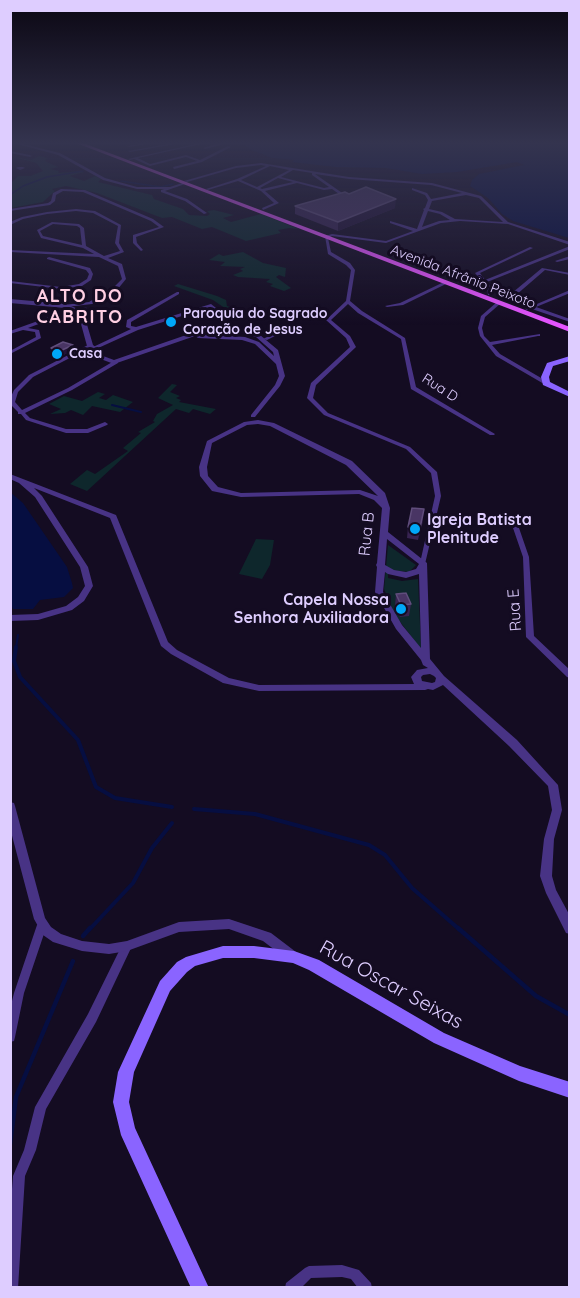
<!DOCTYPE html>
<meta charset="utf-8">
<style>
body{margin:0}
#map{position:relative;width:580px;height:1298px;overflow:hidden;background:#140c22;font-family:Quicksand,sans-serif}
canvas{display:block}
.frame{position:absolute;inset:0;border:12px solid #decdff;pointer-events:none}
</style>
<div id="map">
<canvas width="580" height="1298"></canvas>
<div class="frame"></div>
</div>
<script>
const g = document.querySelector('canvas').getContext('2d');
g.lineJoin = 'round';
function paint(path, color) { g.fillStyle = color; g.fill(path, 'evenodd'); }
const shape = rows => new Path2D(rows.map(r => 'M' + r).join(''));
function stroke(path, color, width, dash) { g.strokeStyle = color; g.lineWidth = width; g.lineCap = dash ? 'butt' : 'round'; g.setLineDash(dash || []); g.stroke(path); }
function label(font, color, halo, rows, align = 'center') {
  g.font = font + ' Quicksand,sans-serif'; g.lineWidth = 6; g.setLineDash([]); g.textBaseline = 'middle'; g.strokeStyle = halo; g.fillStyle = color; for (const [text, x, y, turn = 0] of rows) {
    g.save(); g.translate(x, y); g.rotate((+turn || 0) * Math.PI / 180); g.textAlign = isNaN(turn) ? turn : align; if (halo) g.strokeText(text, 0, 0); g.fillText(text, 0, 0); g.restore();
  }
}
const green = shape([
 [10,156,31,160,39,156,48,158,45,160,47,162,58,167,50,169,59,171,58,173,81,171,84,172,70,176,84,181,95,176,101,179,98,182,152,195,154,199,183,209,189,215,207,216,210,214,207,211,214,210,234,215,223,218,231,222,261,214,299,229,289,228,278,230,281,233,246,241,212,227,202,229,172,217,162,218,97,193,66,186,52,189,55,191,43,202,11,208,11,183,18,176,30,176,43,171,36,163],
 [243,252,263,263,286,268,285,277,279,275,276,277,291,288,284,291,270,286,273,284,266,282,270,279,238,277,233,275,243,271,240,269,245,267,220,266,225,262,209,260,219,254,223,256],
 [178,284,217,296,226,300,227,306,254,315,245,318,235,315,213,300,174,286],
 [172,384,177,385,170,392,180,396,176,398,181,400,179,402,216,409,210,414,193,409,189,413,176,409,87,491,70,484,87,470,95,474,128,451,123,448,141,433,138,432,155,422,153,421,157,414,173,405,158,398],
 [98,392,105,394,99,398,106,400,113,395,133,402,120,412,92,406,83,415,71,410,65,413,50,414,61,409,49,404,64,396,82,401],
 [256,539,274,540,270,565,262,579,239,574],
 [388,545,416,565,409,572,388,570,388,578,402,581,418,579,421,649,395,615,384,589]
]);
const water = shape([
 [241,143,569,143,569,238,513,221,502,214,488,198,470,186,472,180,479,174,524,165,517,162,457,172,422,174,386,168,335,167,292,162,294,160,272,158,252,150],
 [10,492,23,503,67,567,72,583,73,588,64,597,40,600,33,609,13,609,11,605]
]);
const streamFar3 = shape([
 [121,181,160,187,173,184],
 [10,195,23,186,47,177,83,171]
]);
const streamFar2 = shape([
 [112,405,141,412],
 [16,648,18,635]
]);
const streamFar1 = shape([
 [16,647,14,661,20,677,78,740,96,787,115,798,172,807],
 [194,809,255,814,369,845,385,855,412,888,460,930],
 [89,930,133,883,152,848,172,823]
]);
const stream = shape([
 [458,928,536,996,570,1015],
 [83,936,90,928],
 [10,1144,16,1097,73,961]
]);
const minor = shape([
 [14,143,19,143,60,153,105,178,137,187,170,187,185,182,185,184,165,191,187,199,207,213,204,214,185,201,161,192,161,190,164,189,137,189,103,180,58,155,14,143],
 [145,143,152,143,129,147,127,146,145,143],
 [174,143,181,143,130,152,128,151,174,143],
 [200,143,206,143,138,158,150,164,186,155,200,160,228,146,231,147,202,162,174,169,173,167,197,161,186,157,150,166,134,159,130,160,128,159,200,143],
 [220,143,221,145,205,149,203,148,220,143],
 [10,151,30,155,32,156,30,157,10,153,10,151],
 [261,163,349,177,432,183,481,196,508,222,570,242,570,245,508,224,460,221,441,223,386,243,332,236,328,238,331,252,350,263,355,270,350,301,362,311,405,338,416,387,495,434,494,435,490,435,411,389,401,339,358,313,348,304,331,320,350,336,356,347,316,385,313,398,328,413,410,447,437,472,441,496,425,564,421,564,420,563,435,496,431,473,406,449,324,415,307,398,311,383,350,347,346,338,326,320,346,301,351,270,346,265,328,254,325,236,332,234,386,241,413,231,390,223,390,221,417,229,424,210,423,209,425,208,428,200,425,195,412,190,412,188,427,193,431,199,462,193,431,185,349,179,315,174,348,197,348,199,346,199,332,189,324,190,297,183,265,191,279,203,263,210,262,208,274,203,261,191,238,181,208,190,206,189,237,179,266,166,261,165,236,168,187,182,184,181,236,166,261,163],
 [270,166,289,170,257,187,241,180,270,166],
 [293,170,312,173,312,175,329,187,324,188,281,177,293,170],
 [278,178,293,182,262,189,260,188,278,178],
 [466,195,479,198,503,222,455,219,442,212,429,209,432,201,466,195],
 [428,211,440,214,450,220,439,221,422,227,428,211],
 [18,167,23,167,25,168,20,170,16,168,18,167],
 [61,189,85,190,153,219,164,227,136,237,137,243,143,250,141,251,133,243,133,235,159,227,151,221,83,192,63,191,56,195,55,201,50,205,10,211,10,209,48,203,51,201,53,193,61,189],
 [76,209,95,211,121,225,119,243,124,252,108,258,122,264,126,279,117,290,92,304,66,307,64,306,64,305,89,302,113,288,122,279,118,266,99,257,10,252,10,250,94,254,83,248,41,238,37,230,52,222,79,224,84,228,86,246,104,256,120,251,115,243,118,226,93,213,76,211,47,214,23,219,10,225,10,222,22,217,47,212,76,209],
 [53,224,77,226,80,228,82,245,43,236,40,231,53,224],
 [570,246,570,249,487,282,491,287,492,295,488,295,487,287,475,273,530,247,533,248,480,273,485,280,570,246],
 [570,256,570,259,557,262,555,261,570,256],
 [49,257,90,268,93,274,91,280,82,286,61,289,10,283,10,281,61,287,79,284,87,279,89,274,86,270,47,259,47,258,49,257],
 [542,268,570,273,570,275,545,270,516,295,512,295,512,293,542,268],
 [444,282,448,283,403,305,387,307,385,306,400,303,444,282],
 [570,290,570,293,536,307,570,319,570,322,532,309,527,310,525,309,570,290],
 [177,292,179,292,179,294,131,322,131,326,136,327,211,304,230,319,224,326,220,326,220,324,225,319,210,307,138,330,96,349,91,348,131,329,126,327,127,320,177,292],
 [497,302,501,303,485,317,482,328,484,336,490,342,540,334,540,336,538,336,492,345,500,354,548,382,548,384,544,384,496,356,480,336,478,328,481,316,497,302],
 [83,307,87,308,83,313,52,319,28,328,39,330,41,338,10,354,10,351,36,337,35,332,23,330,10,334,10,331,49,317,79,311,83,307],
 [281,330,285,331,267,340,263,339,281,330],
 [88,345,93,346,33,377,18,392,15,402,22,410,68,388,114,361,118,361,118,363,72,390,25,413,30,418,66,429,87,429,105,422,108,424,107,425,88,433,66,433,26,420,21,414,18,414,18,412,10,404,10,399,14,390,29,375,88,345],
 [516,526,519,528,529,557,534,636,570,670,570,678,567,677,526,637,523,557,513,528,516,526],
 [42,921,45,922,47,925,24,993,15,1037,14,1041,10,1042,10,1009,14,993,37,925,39,922,42,921],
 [127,942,131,943,132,946,96,1022,46,1109,36,1150,25,1176,18,1288,10,1288,10,1215,13,1176,24,1150,35,1107,88,1014,123,943,127,942],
 [342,1265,359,1270,371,1283,372,1288,358,1288,351,1279,342,1277,311,1278,301,1288,285,1288,286,1283,305,1268,309,1266,342,1265]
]);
const tertiary = shape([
 [10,299,66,304,83,311,93,345,97,348,95,353,114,360,215,325,229,325,260,335,278,350,285,376,280,386,255,417,251,417,251,415,275,385,279,376,276,364,255,344,242,340,198,338,195,336,114,364,90,355,91,349,87,346,78,313,65,308,10,303,10,299],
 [218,328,227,328,256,337,273,352,274,356,259,342,245,337,199,334,218,328],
 [258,420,274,423,352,461,385,493,390,508,388,532,427,563,430,659,444,676,517,740,558,785,562,810,554,839,552,876,556,890,570,916,570,934,566,933,546,893,540,876,544,839,552,810,548,786,509,746,443,685,433,690,428,689,425,690,259,691,223,683,171,654,161,646,110,518,34,488,42,496,88,567,93,586,84,601,72,610,38,620,10,621,10,615,38,614,66,606,78,597,85,586,80,567,35,497,19,483,10,479,10,474,116,515,168,642,177,650,229,678,259,685,414,684,411,677,417,670,428,668,423,665,421,660,396,629,375,592,377,567,376,565,377,563,382,508,374,500,359,494,241,497,212,491,200,476,199,467,207,441,244,422,258,420],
 [258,424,270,426,346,465,378,496,360,490,241,493,218,487,208,476,207,467,212,443,247,425,258,424],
 [387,539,419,564,416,569,406,572,394,570,385,565,387,539],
 [385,572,388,574,406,578,419,574,421,648,402,625,383,592,385,572],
 [430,674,434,676,436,678,435,682,432,683,422,681,421,677,423,675,430,674],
 [10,802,14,803,15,806,45,918,51,927,61,934,82,941,109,944,127,941,179,922,229,919,271,933,296,952,298,956,296,960,292,961,288,960,263,941,229,929,179,932,127,951,109,954,82,951,53,942,43,935,34,919,10,828,10,802]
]);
const secondary = shape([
 [570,356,570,361,553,366,549,377,550,382,570,392,570,397,543,385,541,377,547,363,570,356],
 [223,946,254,946,294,951,319,960,444,1033,520,1066,570,1082,570,1098,519,1081,434,1043,309,970,293,963,254,958,223,958,195,966,187,972,170,991,134,1072,129,1102,135,1128,209,1288,191,1288,121,1135,113,1102,118,1072,160,981,177,962,186,957,223,946]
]);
const primary = shape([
 [76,143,83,143,570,327,570,332,76,143]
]);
const wall = shape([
 [295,206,395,208,338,231,295,214],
 [51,348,74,350,61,356,52,353],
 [423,521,418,540,407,538,408,527],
 [396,594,411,604,409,616,400,617,395,606]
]);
const shadedWall = shape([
 [396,199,395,208,338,231,338,222],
 [73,345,74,350,61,356,60,351],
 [424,509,423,521,418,540,420,528]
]);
const building = shape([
 [366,187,396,199,338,222,295,206,345,192,349,194,366,187],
 [63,342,73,345,60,351,51,348,63,342],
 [412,508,424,509,420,528,408,527,412,508],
 [406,593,411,604,401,605,396,594,406,593]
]);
const markers = [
 [171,322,6,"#00a7f8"],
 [57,354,6,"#00a7f8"],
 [415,529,6,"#00a7f8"],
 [401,609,6,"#00a7f8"]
];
const farStreetnames = [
 ["Avenida Afrânio Peixoto",463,277,21],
 ["Rua D",440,388,33]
];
const farPoinames = [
 ["Paroquia do Sagrado",183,314],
 ["Coração de Jesus",183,330],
 ["Casa",69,354]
];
const poiNames = [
 ["Igreja Batista",427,520],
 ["Plenitude",427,538],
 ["Capela Nossa",389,600,"right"],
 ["Senhora Auxiliadora",389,618,"right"]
];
const streetNames = [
 ["Rua B",367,534,-84],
 ["Rua E",515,610,-94]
];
const farDistrictnames = [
 ["ALTO DO",80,297],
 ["CABRITO",80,318]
];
const nearStreetnames = [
 ["Rua Oscar Seixas",391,985,29]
];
paint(green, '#0e272c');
paint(water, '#060e41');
stroke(streamFar3, '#060e41', 1.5);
stroke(streamFar2, '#060e41', 2);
stroke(streamFar1, '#060e41', 4);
stroke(stream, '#060e41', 4.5);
paint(minor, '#483385');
paint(tertiary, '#483385');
paint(secondary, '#8a64ff');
paint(primary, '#e554ff');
paint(wall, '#372351');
paint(shadedWall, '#211236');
paint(building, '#493564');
stroke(building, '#604d7c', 1.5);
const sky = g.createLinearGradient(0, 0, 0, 325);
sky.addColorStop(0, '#0b0713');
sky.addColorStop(0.44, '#34344f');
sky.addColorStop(1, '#34344f00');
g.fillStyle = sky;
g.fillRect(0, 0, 580, 325);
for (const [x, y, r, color] of markers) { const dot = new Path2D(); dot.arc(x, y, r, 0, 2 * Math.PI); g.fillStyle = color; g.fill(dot); stroke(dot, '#140c22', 2); }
label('14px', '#decdff', '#140c22', farStreetnames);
label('bold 14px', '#decdff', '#140c22', farPoinames, 'left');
label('bold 16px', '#decdff', '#140c22', poiNames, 'left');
label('16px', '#decdff', '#140c22', streetNames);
g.letterSpacing = '1.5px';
label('bold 18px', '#ffcfe3', '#140c22', farDistrictnames);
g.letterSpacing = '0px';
label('20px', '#decdff', '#140c22', nearStreetnames);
</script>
